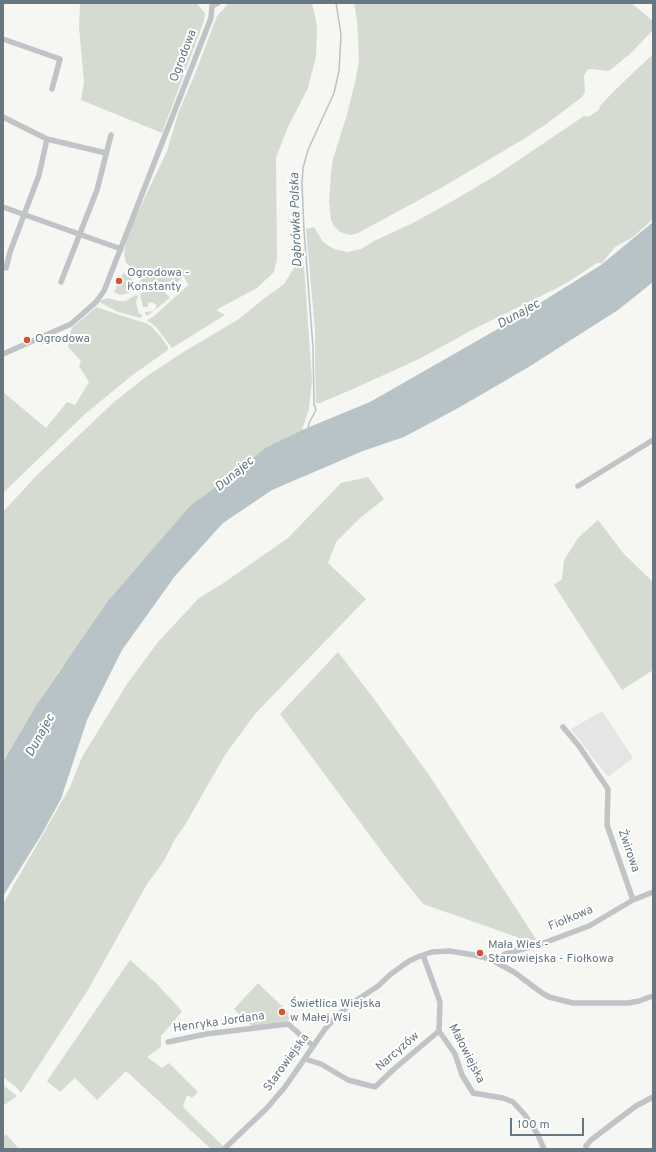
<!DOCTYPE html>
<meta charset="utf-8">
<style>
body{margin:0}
#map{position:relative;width:656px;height:1152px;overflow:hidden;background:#f6f6f3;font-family:Overpass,sans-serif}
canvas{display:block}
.frame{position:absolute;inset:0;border:4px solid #677782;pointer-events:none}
.scale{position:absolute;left:510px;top:1118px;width:74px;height:18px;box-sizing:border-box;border:2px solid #677782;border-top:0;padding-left:5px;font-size:12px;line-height:14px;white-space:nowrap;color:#677782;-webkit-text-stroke:3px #fff;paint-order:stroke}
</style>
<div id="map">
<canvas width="656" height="1152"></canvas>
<div class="frame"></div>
<div class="scale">100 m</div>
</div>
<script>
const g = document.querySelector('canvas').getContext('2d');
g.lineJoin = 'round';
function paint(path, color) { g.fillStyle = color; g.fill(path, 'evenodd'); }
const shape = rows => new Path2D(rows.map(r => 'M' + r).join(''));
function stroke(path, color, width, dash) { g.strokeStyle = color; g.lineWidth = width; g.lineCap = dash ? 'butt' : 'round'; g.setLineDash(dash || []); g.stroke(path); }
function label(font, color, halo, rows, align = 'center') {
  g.font = font + ' Overpass,sans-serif'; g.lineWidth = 4; g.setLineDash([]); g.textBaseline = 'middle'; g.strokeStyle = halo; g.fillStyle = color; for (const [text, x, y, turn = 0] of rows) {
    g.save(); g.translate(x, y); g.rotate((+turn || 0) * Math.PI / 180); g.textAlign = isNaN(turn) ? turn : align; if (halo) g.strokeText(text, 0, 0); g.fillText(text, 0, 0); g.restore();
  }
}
const built = shape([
 [602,711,633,758,608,777,571,729]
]);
const green = shape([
 [80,3,196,3,205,13,204,21,162,133,81,100,84,82,79,27],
 [229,3,312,3,317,26,316,56,308,88,288,127,276,157,277,259,274,272,257,288,216,310,225,315,172,348,156,327,147,320,154,316,187,286,189,287,184,276,171,289,169,290,161,288,170,298,147,316,145,314,145,312,153,311,156,308,156,305,152,302,148,303,148,307,143,307,140,295,148,287,150,286,141,283,137,272,126,263,124,254,126,242,135,218,167,151,179,111,195,74,217,16],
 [354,3,631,3,653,21,653,30,630,54,609,71,591,69,587,70,584,76,585,92,582,97,545,125,522,140,441,188,358,233,351,235,346,234,340,232,334,226,331,220,329,201,331,173,333,159,346,118,356,78,359,60,357,20],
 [653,54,653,219,633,237,615,247,602,263,597,263,565,284,474,329,419,359,353,389,320,403,316,403,315,366,315,331,306,229,314,227,323,242,334,249,347,252,361,249,376,240,413,223,449,203,495,176,584,116,588,117,599,110,600,106,614,91],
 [304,266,312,381,309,409,302,430,265,448,236,472,191,505,59,671,37,704,3,762,3,512,36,476,114,402,147,376,185,351,239,319,261,301,284,284,294,268],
 [123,273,131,277,132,280,133,288,129,293,120,295,114,292],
 [135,295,138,296,136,302,139,314,142,314,141,318,118,312,101,303,99,301,107,298,119,301,126,301],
 [96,307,148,324,153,328,161,337,168,347,168,350,134,374,85,414,3,493,3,392,46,428,67,402,75,405,89,382,79,366,81,361,68,347,70,334,72,328],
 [368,477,384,499,359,519,336,542,328,563,366,599,255,714,225,755,185,825,175,839,164,861,147,884,88,990,21,1093,16,1087,3,1077,3,904,70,787,82,757,127,684,158,642,199,598,222,584,288,538,341,483],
 [598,520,624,554,653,582,653,670,622,690,554,585,562,579,564,560,578,538],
 [338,652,374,699,429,775,536,939,523,945,517,937,423,904,391,864,280,714],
 [130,960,156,983,182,1011,175,1020,161,1036,161,1047,147,1057,162,1068,169,1063,198,1092,192,1098,187,1095,183,1107,223,1146,220,1149,211,1149,126,1071,97,1100,75,1078,60,1092,47,1081],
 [258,983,289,1013,290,1018,287,1021,253,1027,234,1009],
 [3,1085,17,1096,3,1106],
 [6,1134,19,1149,3,1149,3,1138]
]);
const water = shape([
 [653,222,653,282,618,310,527,368,460,407,404,437,363,451,272,490,223,523,175,576,122,650,87,720,61,799,40,837,3,896,3,762,37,704,108,601,191,505,236,472,265,448,302,430,370,402,503,326,601,265]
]);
const stream = shape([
 [308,429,309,423,316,410,314,404,313,347,304,230,302,183,303,168,308,150,334,93,339,71,341,34,336,3]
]);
const street = shape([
 [212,6,218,3],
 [3,39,60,59,52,89],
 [3,117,47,139,106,153],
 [3,207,121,249],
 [6,268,10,252,39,175,47,139],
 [61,282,97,190,111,135],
 [3,354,71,324,96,302,104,291,211,18,212,6],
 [578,486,653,440],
 [563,727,579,746,608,789,607,825,633,900],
 [423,955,440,1002,439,1031,455,1054,462,1075,473,1093,503,1098,513,1102,525,1115,538,1135,544,1149],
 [497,962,505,954,541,944,589,926,633,900,653,892],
 [168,1042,206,1034,288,1024,313,1046],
 [305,1059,321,1064,348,1080,375,1087,394,1069,439,1031],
 [224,1149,267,1108,285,1087,325,1029,335,1018,348,1006,378,986,391,974,409,961,420,956,432,952,449,951,474,955,490,959,514,972,542,993,549,997,573,1003,628,1003,639,1001,653,996],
 [586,1149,586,1146,591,1140,620,1118,636,1106,653,1097]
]);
const markers = [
 [119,281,4,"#d95130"],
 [27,340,4,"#d95130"],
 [480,953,4,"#d95130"],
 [282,1012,4,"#d95130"]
];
const streetNames = [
 ["Ogrodowa",184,56,-69],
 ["Żwirowa",628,851,71],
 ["Fiołkowa",571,919,-23],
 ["Henryka Jordana",219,1023,-8],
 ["Narcyzów",398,1052,-41],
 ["Małowiejska",466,1054,63],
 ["Starowiejska",287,1063,-54]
];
const poiNames = [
 ["Ogrodowa -",127,274],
 ["Konstanty",127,288],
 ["Ogrodowa",35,340],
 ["Mała Wieś -",488,946],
 ["Starowiejska - Fiołkowa",488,960],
 ["Świetlica Wiejska",290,1005],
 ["w Małej Wsi",290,1019]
];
const waterNames = [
 ["Dąbrówka Polska",297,220,-92],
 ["Dunajec",519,315,-29],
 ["Dunajec",235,475,-40],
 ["Dunajec",41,736,-61]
];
paint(built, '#e4e5e4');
paint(green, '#d6dbd2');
paint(water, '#b7c3c6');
stroke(stream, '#b7c3c6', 1.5);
stroke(street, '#c0c4c7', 5.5);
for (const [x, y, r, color] of markers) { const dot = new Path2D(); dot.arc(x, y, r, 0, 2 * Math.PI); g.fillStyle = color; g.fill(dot); stroke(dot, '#fff', 1.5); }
label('12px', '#677782', '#fff', streetNames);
label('12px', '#677782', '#fff', poiNames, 'left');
label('italic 13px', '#63787f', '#fff', waterNames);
</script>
